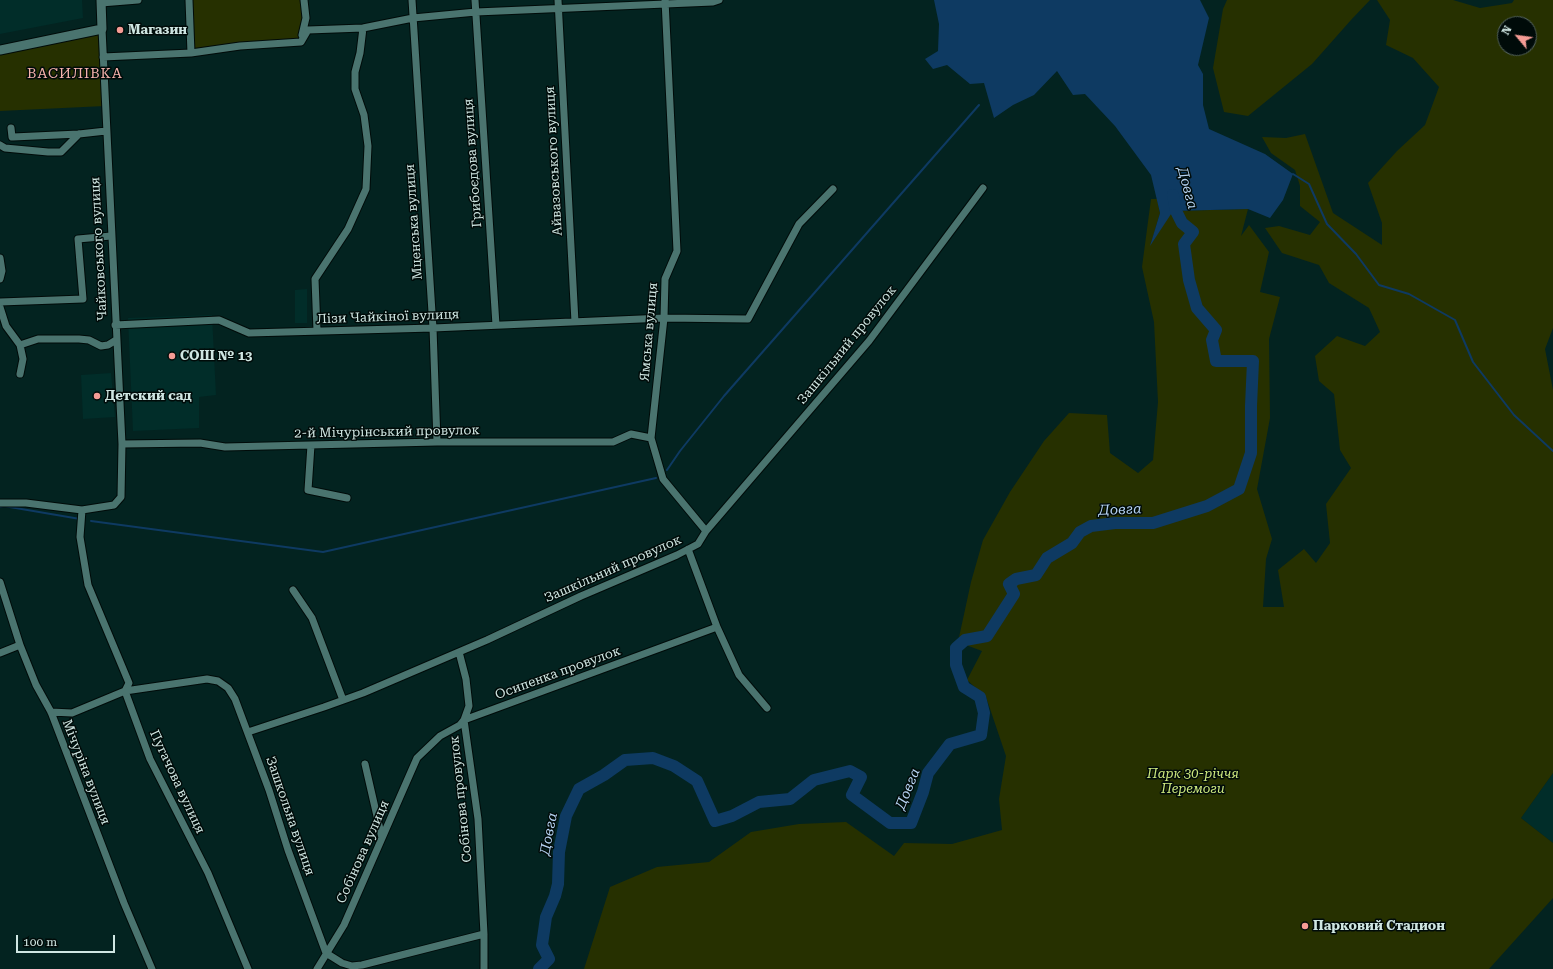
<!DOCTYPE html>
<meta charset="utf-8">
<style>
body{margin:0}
#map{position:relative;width:1553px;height:969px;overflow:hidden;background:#032320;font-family:"Roboto Serif",serif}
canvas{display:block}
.north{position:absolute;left:1497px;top:16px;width:40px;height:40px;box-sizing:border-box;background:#000b09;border:1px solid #536360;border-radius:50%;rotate:299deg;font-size:11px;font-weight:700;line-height:16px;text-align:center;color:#cfe6e2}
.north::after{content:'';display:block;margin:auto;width:14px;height:18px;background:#f59c95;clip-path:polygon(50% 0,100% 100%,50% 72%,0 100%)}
.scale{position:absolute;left:16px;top:935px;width:99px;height:18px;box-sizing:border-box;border:2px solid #cfe6e2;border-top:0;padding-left:5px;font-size:12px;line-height:14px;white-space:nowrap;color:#cfe6e2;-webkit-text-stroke:3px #000b09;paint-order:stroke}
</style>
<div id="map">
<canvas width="1553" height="969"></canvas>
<div class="north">N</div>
<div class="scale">100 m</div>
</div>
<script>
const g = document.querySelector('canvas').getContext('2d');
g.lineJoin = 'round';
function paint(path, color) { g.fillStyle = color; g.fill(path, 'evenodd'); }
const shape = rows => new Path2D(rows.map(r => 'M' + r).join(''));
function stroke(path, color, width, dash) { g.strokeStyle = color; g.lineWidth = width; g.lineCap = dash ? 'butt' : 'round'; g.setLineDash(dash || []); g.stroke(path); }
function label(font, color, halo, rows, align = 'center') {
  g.font = font + ' "Roboto Serif",serif'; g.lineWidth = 3; g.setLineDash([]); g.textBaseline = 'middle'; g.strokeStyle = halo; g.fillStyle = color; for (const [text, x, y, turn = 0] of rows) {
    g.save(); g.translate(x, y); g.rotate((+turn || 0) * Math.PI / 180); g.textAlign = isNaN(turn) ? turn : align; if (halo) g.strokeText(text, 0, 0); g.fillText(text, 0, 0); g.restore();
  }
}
const built = shape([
 [0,0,82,0,83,18,0,34],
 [307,289,307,323,295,323,295,290],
 [212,315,216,395,199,397,199,428,133,431,128,318],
 [111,373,115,417,83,419,81,375],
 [1553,773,1553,843,1521,818]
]);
const green = shape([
 [189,0,304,0,306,18,301,42,191,53],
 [1227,0,1370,0,1351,20,1312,64,1248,116,1224,112,1213,68,1223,9],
 [1377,0,1453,0,1480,8,1512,3,1514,0,1553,0,1553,328,1545,349,1553,390,1553,773,1521,818,1553,843,1553,898,1489,969,584,969,610,887,657,867,709,862,751,832,799,824,846,822,894,856,904,843,952,844,1002,830,999,799,1006,756,986,697,967,680,982,651,958,642,971,582,983,540,1010,492,1044,441,1069,413,1107,415,1110,453,1138,473,1153,460,1158,402,1154,322,1142,267,1151,199,1157,199,1160,213,1151,244,1172,211,1248,209,1241,236,1249,225,1269,252,1260,292,1280,297,1269,339,1270,418,1257,489,1272,539,1266,559,1263,607,1284,607,1278,570,1304,549,1316,563,1330,543,1326,504,1351,468,1340,450,1334,394,1319,381,1315,356,1337,336,1365,346,1380,332,1369,308,1329,283,1319,265,1282,253,1265,228,1279,226,1310,235,1320,222,1300,206,1300,186,1295,170,1271,153,1262,137,1286,138,1305,134,1333,213,1382,245,1382,223,1368,183,1397,151,1425,125,1439,87,1413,58,1386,45,1390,20],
 [1505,24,1529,24,1529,48,1505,48],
 [102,29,105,106,0,111,0,51]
]);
const water = shape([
 [934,0,1200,0,1209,18,1198,65,1203,74,1203,105,1209,129,1265,154,1293,174,1283,200,1270,218,1248,209,1173,211,1150,246,1160,213,1151,175,1115,126,1085,94,1073,95,1057,71,1034,95,1013,105,994,118,984,83,970,84,947,65,933,69,925,59,938,51,939,24]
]);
const stream = shape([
 [1293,174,1309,184,1327,224,1356,254,1379,285,1409,294,1455,320,1473,362,1514,415,1553,451],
 [667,470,680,451,724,396,979,105],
 [0,507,4,506,80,519],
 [91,521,323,552,656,478]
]);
const river = shape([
 [539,969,549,959,542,945,546,917,555,896,558,884,559,852,566,816,579,789,604,775,625,760,653,758,674,766,697,781,715,821,732,816,759,802,790,799,814,780,850,771,861,777,852,795,890,823,911,823,923,792,928,773,950,744,981,735,984,713,980,697,964,687,956,665,956,648,965,640,987,636,1014,594,1009,584,1016,579,1036,575,1047,558,1072,543,1080,532,1091,526,1115,523,1153,523,1207,506,1239,489,1251,453,1251,406,1253,361,1216,361,1212,340,1216,330,1197,308,1189,280,1184,244,1193,232,1182,223,1176,211,1173,195]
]);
const minor = shape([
 [189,0,191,53],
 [412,0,433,328,437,442],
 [475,0,496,325],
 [558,0,575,322],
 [665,0,677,251,665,279,664,318,651,438,663,479,706,531],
 [101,3,138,0],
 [302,35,306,18,304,0],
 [103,57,191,53,240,46,301,42,308,30,363,28,413,18,476,12,713,2,719,0],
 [11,128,12,137,13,137,79,134,106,131],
 [0,145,5,148,48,152,61,152,79,134],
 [0,258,2,271,0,279],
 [0,302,83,299,78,239,111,236],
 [0,307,6,326,20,345,38,339,79,339,89,340,101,346,108,345,116,340],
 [115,325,219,320,249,333,433,328,664,318,748,319,799,224,833,189],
 [317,331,315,279,348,229,366,189,368,146,364,115,355,89,355,72,360,53,363,28],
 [20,374,23,359,20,345],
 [122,444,200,443,225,447,437,442,613,442,631,434,651,438],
 [311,445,308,490,347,498],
 [0,503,26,503,82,510,114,505,121,497,122,444,102,29],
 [82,510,80,537,88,585,129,683,125,691,150,759,208,873,248,969],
 [688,549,717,627,739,675,767,708],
 [0,582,20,645,36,685,51,712,124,903,152,969],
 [293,590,312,618,343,700],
 [459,652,466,679,469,706,464,720,478,819,484,934,484,969],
 [0,653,20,645],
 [51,712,72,713,125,691,207,679,218,681,228,688,235,699,269,790,288,850,326,953,342,963,352,966,362,965,484,934],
 [248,732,324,707,363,693,487,640,581,596,677,555,698,544,706,531,869,341,983,188],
 [365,764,382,838],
 [317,969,344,925,417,758,440,736,460,725,464,720,717,627]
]);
const tertiary = shape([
 [0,50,102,29,101,0]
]);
const markers = [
 [120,30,4,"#f59c95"],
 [172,356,4,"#f59c95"],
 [97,396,4,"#f59c95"],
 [1305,926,4,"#f59c95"]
];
const poiNames = [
 ["Магазин",128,30],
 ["СОШ № 13",180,356],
 ["Детский сад",105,396],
 ["Парковий Стадион",1313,926]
];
const streetNames = [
 ["Айвазовського вулиця",554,161,-93],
 ["Грибоєдова вулиця",473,163,-94],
 ["Мценська вулиця",414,222,-94],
 ["Чайковського вулиця",99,249,-93],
 ["Лізи Чайкіної вулиця",388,317,-2],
 ["Ямська вулиця",649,332,-85],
 ["Зашкільний провулок",847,345,-51],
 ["2-й Мічурінський провулок",387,432,-1],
 ["Зашкільний провулок",613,569,-24],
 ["Осипенка провулок",558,673,-20],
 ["Мічуріна вулиця",86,772,69],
 ["Пугачова вулиця",177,782,65],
 ["Собінова провулок",461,799,-96],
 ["Зашкольна вулиця",290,816,71],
 ["Собінова вулиця",363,852,-66]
];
const parkNames = [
 ["Парк 30-річчя",1193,774],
 ["Перемоги",1193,789]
];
const neighbourhoodNames = [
 ["ВАСИЛІВКА",75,74]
];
const waterNames = [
 ["Довга",1187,188,75],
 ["Довга",1120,510,-2],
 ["Довга",908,789,-68],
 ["Довга",549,834,-79]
];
paint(built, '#012d29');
paint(green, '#263000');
paint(water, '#0e3a62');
stroke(stream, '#0e3a62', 2);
stroke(river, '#0e3a62', 12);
stroke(minor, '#000b09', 9);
stroke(tertiary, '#000b09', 11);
stroke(minor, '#4a746f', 7);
stroke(tertiary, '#4a746f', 9);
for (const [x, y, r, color] of markers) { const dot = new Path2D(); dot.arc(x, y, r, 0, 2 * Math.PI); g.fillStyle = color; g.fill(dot); stroke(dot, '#000b09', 1.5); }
label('bold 13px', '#cfe6e2', '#000b09', poiNames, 'left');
label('13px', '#cfe6e2', '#000b09', streetNames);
label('italic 13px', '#cce87e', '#000b09', parkNames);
g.letterSpacing = '1px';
label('14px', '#f6b3ad', '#000b09', neighbourhoodNames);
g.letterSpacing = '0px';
label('italic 14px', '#b5d2f1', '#000b09', waterNames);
</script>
